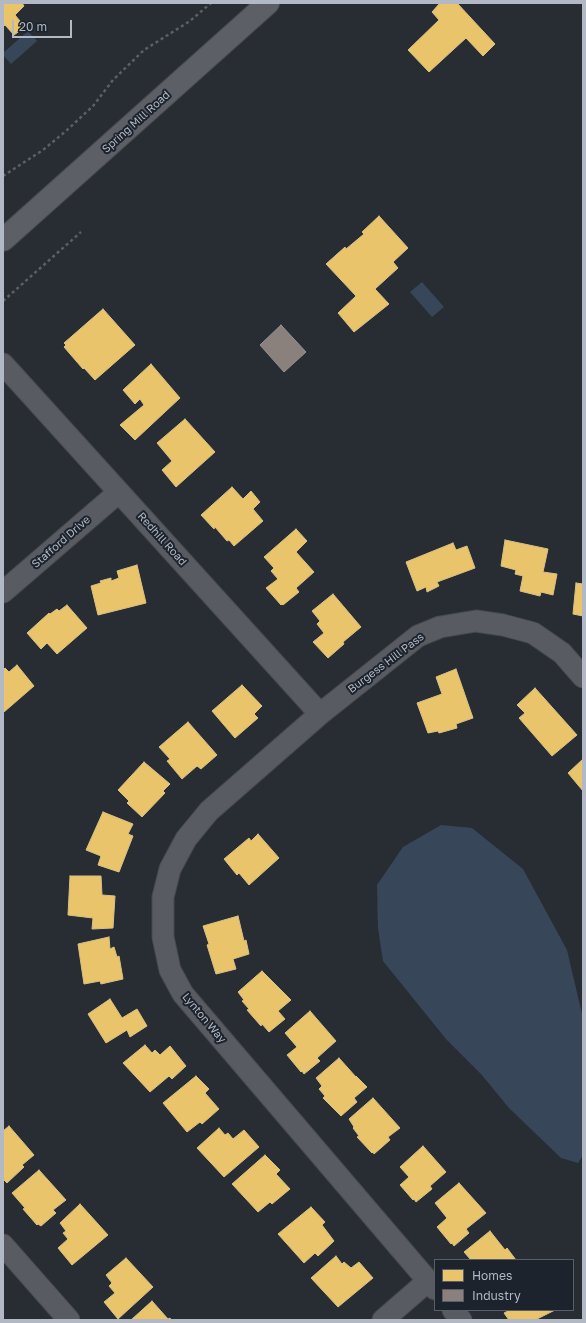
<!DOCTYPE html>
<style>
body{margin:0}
#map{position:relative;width:586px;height:1323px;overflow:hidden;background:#282d33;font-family:"Golos Text",sans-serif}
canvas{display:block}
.frame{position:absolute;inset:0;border:4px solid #b2b9c4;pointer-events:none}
.legend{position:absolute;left:434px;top:1259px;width:140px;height:52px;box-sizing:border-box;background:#1c232c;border:1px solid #585f69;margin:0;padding:5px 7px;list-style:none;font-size:12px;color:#b2b9c4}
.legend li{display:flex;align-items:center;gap:8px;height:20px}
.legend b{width:20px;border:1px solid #585f69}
.scale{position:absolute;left:12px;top:20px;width:60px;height:18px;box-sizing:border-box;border:2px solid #b2b9c4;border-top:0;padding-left:5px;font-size:12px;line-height:14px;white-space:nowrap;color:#b2b9c4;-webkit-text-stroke:3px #1c232c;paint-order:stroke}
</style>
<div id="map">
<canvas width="586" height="1323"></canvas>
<div class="frame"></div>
<ul class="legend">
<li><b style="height:11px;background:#e9c46a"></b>Homes</li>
<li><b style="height:11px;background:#8a817c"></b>Industry</li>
</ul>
<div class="scale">20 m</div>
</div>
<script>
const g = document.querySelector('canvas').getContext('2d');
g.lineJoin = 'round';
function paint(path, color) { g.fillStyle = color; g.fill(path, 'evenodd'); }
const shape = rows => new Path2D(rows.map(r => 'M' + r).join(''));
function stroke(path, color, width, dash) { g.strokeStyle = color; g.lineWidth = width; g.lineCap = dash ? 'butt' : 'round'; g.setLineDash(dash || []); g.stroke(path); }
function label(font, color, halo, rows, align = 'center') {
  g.font = font + ' "Golos Text",sans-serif'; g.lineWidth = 4; g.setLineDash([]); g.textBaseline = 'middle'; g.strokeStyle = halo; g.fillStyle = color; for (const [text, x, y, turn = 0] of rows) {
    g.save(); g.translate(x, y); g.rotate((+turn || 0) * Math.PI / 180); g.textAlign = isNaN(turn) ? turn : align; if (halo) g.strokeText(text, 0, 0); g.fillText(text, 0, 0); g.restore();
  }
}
const water = shape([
 [28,31,37,41,11,64,3,55,3,53],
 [422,282,444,307,432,317,410,292],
 [441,825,472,828,523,869,567,950,583,1018,583,1155,578,1163,561,1158,509,1108,481,1074,446,1039,383,961,378,928,377,885,403,847]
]);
const homes = shape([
 [3,3,22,3,24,6,15,15,25,27,14,35,5,25,3,27,3,3],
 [440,3,457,3,495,44,483,56,466,38,429,72,408,50,439,20,432,12,440,3],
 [379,216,408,248,393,262,398,268,375,289,389,304,354,332,338,313,356,296,326,264,345,247,346,249,364,234,362,232,379,216],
 [103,309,135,345,95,380,84,368,83,369,64,347,66,345,64,343,103,309],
 [151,364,180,398,135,440,120,425,144,405,140,399,135,404,123,390,151,364],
 [185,419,215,452,176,487,162,470,172,461,157,443,185,419],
 [232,487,243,499,251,491,260,502,253,509,263,521,234,546,229,540,227,541,215,527,214,529,201,515,232,487],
 [296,529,307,541,296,552,314,572,296,588,299,592,283,605,282,604,281,605,266,588,278,579,271,571,274,568,264,557,296,529],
 [505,540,548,549,543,572,557,574,553,595,541,592,540,596,520,591,523,576,515,574,516,570,501,566,505,540],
 [453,543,456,550,467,546,475,568,437,582,439,586,427,592,426,587,417,591,406,562,453,543],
 [137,565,146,603,98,615,91,586,101,583,100,581,111,578,111,581,119,578,117,571,137,565],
 [576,583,583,584,583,616,573,614,576,583],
 [333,594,361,627,343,642,344,644,328,658,313,642,324,633,317,624,320,621,312,611,333,594],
 [67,605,87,628,57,654,47,643,41,649,27,633,49,613,50,614,57,609,59,611,67,605],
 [17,665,34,686,4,712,3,710,3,670,5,668,9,672,17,665],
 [456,669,473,718,456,724,457,728,439,733,438,731,428,733,417,703,442,694,436,677,456,669],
 [242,685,262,706,254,714,258,718,235,738,212,711,242,685],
 [535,688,577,735,552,756,519,718,525,713,517,705,535,688],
 [188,722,217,755,201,769,197,766,182,779,167,761,170,759,159,747,188,722],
 [583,759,583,791,568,773,583,759],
 [144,762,170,784,163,791,165,793,142,817,127,803,129,801,118,790,144,762],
 [103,812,133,824,128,834,133,836,119,872,98,865,101,856,86,850,103,812],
 [258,834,279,858,249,885,239,873,237,875,224,859,249,838,251,841,258,834],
 [70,876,101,876,102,895,115,896,113,928,92,929,93,918,68,915,70,876],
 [238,916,244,941,246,940,249,954,233,959,236,969,216,974,207,945,209,944,203,926,238,916],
 [109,937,110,949,114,947,117,957,119,956,123,979,101,984,100,981,84,984,78,944,109,937],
 [262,971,291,1000,278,1011,285,1019,269,1032,262,1024,261,1026,247,1010,249,1009,242,1001,244,1000,238,992,262,971],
 [110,999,122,1018,137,1009,147,1026,130,1037,127,1030,106,1043,88,1014,110,999],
 [310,1011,336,1041,317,1058,320,1061,304,1074,302,1071,301,1072,287,1055,297,1047,285,1033,310,1011],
 [145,1045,152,1053,155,1050,160,1055,170,1046,186,1066,172,1079,169,1076,150,1092,123,1063,145,1045],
 [339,1058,356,1077,356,1076,367,1087,354,1098,357,1102,341,1116,323,1098,325,1096,319,1089,322,1086,316,1078,339,1058],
 [196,1076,209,1089,205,1093,219,1109,202,1124,200,1122,187,1132,163,1103,196,1076],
 [373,1098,400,1128,388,1137,390,1140,374,1154,373,1152,372,1153,357,1137,359,1136,353,1128,354,1127,349,1119,373,1098],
 [9,1126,34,1155,22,1165,24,1167,7,1183,3,1179,3,1131,9,1126],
 [219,1128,225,1135,228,1133,233,1139,244,1130,259,1147,224,1177,197,1148,219,1128],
 [423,1146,446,1172,430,1186,432,1189,416,1202,414,1199,413,1200,400,1185,409,1177,400,1167,423,1146],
 [265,1155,280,1170,276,1174,290,1189,272,1204,270,1202,258,1212,232,1184,265,1155],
 [39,1170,66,1200,53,1210,56,1213,41,1226,38,1224,37,1225,23,1209,25,1208,12,1193,39,1170],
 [459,1183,486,1213,466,1229,469,1233,454,1246,452,1243,451,1244,437,1227,447,1218,435,1203,459,1183],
 [80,1204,108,1235,72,1265,58,1248,68,1239,63,1233,66,1231,60,1223,80,1204],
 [311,1207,325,1222,322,1225,334,1241,318,1256,315,1253,304,1263,278,1234,311,1207],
 [490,1231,505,1250,507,1248,516,1260,471,1260,464,1252,490,1231],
 [336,1256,342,1264,344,1262,351,1268,359,1262,373,1278,338,1307,311,1278,336,1256],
 [126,1258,153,1287,118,1319,104,1302,115,1293,109,1286,112,1283,106,1275,126,1258],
 [152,1301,168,1319,170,1318,171,1320,131,1320,152,1301],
 [510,1310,555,1310,535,1320,509,1320,504,1313,510,1310]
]);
const industry = shape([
 [281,325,306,352,284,372,260,345,281,325]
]);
const path = shape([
 [3,176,43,150,66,131,93,106,113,80,144,50,190,21,211,3],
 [3,301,81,232]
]);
const street = shape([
 [3,364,320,714],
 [3,592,119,492],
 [3,1245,69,1320],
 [435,1289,183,994,170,970,163,937,163,897,170,869,186,839,209,811,320,714,418,636,440,627,476,621,503,625,533,633,562,653,583,677],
 [453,1310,461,1320],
 [383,1320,428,1281]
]);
const secondary = shape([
 [3,240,268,3]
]);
const streetNames = [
 ["Spring Mill Road",136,122,-42],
 ["Redhill Road",162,539,48],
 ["Stafford Drive",61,542,-41],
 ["Burgess Hill Pass",386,663,-37],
 ["Lynton Way",204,1018,50]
];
paint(water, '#38465a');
paint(homes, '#e9c46a');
stroke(homes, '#d8c185', 1);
paint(industry, '#8a817c');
stroke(industry, '#969292', 1);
stroke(street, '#46494e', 23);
stroke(secondary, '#46494e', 24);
stroke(path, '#5c6065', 2.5, [3, 3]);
stroke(street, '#585b61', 21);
stroke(secondary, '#5c5f66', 22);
label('11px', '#b2b9c4', '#1c232c', streetNames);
</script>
